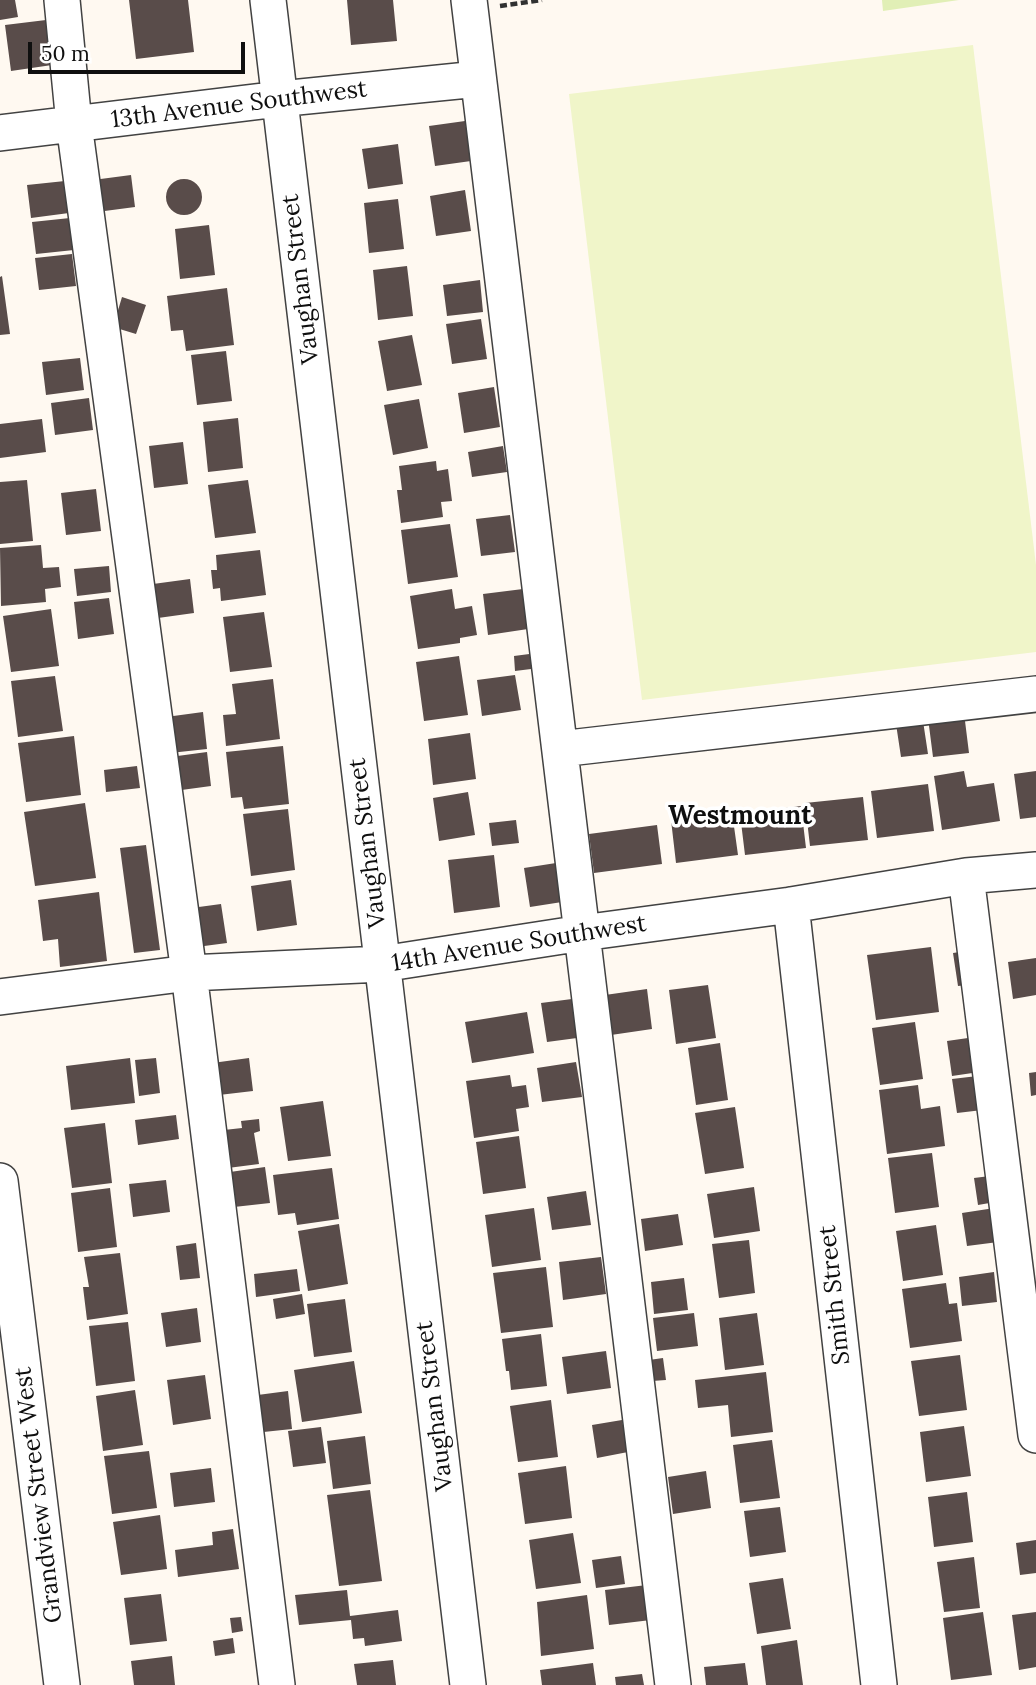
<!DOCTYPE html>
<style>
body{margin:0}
#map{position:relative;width:1036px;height:1685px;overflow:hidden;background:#fff9f1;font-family:Lora,serif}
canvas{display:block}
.scale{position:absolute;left:28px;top:42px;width:217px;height:32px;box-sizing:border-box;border:4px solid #0f0f0f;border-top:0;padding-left:9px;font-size:21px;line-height:24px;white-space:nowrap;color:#0f0f0f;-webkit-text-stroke:5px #fff;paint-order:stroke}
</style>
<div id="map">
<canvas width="1036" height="1685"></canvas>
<div class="scale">50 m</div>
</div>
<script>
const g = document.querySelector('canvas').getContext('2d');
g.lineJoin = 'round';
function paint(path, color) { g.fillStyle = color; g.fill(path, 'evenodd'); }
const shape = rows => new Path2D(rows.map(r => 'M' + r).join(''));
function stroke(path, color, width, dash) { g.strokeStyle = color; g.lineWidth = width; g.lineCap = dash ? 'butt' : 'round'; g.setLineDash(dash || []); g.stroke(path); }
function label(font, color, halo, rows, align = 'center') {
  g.font = font + ' Lora,serif'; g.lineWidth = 7; g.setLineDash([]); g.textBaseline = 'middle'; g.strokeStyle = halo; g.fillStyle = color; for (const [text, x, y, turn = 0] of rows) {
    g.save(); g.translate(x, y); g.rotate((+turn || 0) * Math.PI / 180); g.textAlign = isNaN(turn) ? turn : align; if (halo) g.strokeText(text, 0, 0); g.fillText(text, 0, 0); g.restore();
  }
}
const green = shape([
 [882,0,959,0,883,11]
]);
const pitch = shape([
 [973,45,1036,565,1036,652,642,700,569,94]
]);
const building = shape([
 [0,0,15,0,18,17,0,20],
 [129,0,188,0,194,52,136,59],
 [347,0,393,0,397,41,351,45],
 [46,20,52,65,11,71,5,25],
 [465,121,471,161,435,166,429,126],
 [398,144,403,184,368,189,362,149],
 [131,175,135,207,97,212,93,180],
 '166 197a18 18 0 1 1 36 0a18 18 0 1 1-36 0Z',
 [65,181,69,213,31,218,27,185],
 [465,190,471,231,436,236,430,196],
 [398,199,404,249,369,253,364,203],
 [70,218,74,250,36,254,32,222],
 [209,225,215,275,180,279,175,229],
 [72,254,76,286,39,290,35,258],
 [407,266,413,316,378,320,373,270],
 [2,276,10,334,0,335,0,277],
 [480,280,483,312,447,316,443,285],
 [227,288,234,345,186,351,183,330,171,331,167,296],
 [122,297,146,305,136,334,113,327],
 [481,319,487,359,452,364,446,324],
 [412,335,422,385,387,391,378,341],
 [226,351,232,401,197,405,191,355],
 [80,358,84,390,46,395,42,362],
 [494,387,500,427,464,433,458,393],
 [89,398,93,430,55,435,51,403],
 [419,399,428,448,393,455,384,405],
 [238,418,243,468,208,472,203,422],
 [42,419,46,452,0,458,0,424],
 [183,442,188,484,154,488,149,446],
 [503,446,507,472,472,477,468,452],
 [436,461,437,471,448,469,452,501,441,502,443,517,401,523,397,490,402,490,399,466],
 [27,480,33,541,0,544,0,482],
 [248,480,256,533,215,538,208,485],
 [96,489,101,531,66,535,61,493],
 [510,515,515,552,481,556,476,519],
 [450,524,458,577,408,584,401,530],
 [41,545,43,568,59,567,61,587,45,589,46,602,1,606,0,548],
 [260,550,266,595,221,601,220,588,213,589,211,570,217,570,216,555],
 [109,566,111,592,77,596,74,569],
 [190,579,194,613,158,618,153,584],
 [452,589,455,609,472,606,477,635,460,638,460,643,418,649,410,596],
 [523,589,528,629,488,635,483,594],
 [109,598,114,634,78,639,74,602],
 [51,609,59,666,11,672,3,616],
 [264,612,272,667,230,672,223,617],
 [537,653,539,668,515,671,514,656],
 [459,656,468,715,424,721,416,662],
 [515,675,521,710,482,716,477,680],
 [55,676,63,731,18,737,11,681],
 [273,679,280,739,226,746,223,715,236,714,232,684],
 [203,712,207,749,170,753,166,717],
 [964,713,969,753,933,757,928,718],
 [923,721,928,754,901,757,896,724],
 [470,733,476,779,433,785,428,739],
 [74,736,81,795,26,802,18,743],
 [283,746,289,804,244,809,242,797,231,798,226,752],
 [207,752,211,786,174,791,170,757],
 [137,766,140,788,106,792,104,770],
 [964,771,967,787,994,783,1000,821,942,830,934,776],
 [1036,771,1036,817,1020,819,1014,774],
 [928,784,934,831,877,838,871,791],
 [468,792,475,835,439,841,433,798],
 [863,797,868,840,810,846,805,803],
 [85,803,96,878,35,886,24,812],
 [801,806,806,848,745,855,740,814],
 [288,809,295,870,251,876,243,814],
 [732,812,738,855,676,863,671,820],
 [516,820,519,843,492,846,489,823],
 [657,825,662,864,594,873,589,834],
 [146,845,160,950,134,953,120,848],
 [494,855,500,907,454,913,448,860],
 [556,863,562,902,530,907,524,868],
 [291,880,297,925,257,931,251,886],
 [99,892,107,961,60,967,58,939,43,941,38,900],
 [221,904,227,943,189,948,184,909],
 [931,947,939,1012,876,1020,867,955],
 [973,950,977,984,958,986,953,953],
 [1036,958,1036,995,1013,999,1008,962],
 [708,985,716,1038,676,1044,669,990],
 [647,989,652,1029,611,1035,605,995],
 [572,999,577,1038,547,1042,541,1003],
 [527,1012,534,1053,472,1063,465,1022],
 [915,1022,923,1079,880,1085,872,1028],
 [982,1036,986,1071,952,1076,947,1041],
 [720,1043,728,1100,696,1105,688,1048],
 [130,1058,135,1103,71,1110,66,1066],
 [156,1058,160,1093,139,1096,135,1060],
 [249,1058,253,1091,219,1095,205,1064],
 [576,1062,582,1097,542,1102,537,1068],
 [1036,1072,1036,1095,1031,1096,1029,1073],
 [510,1075,512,1087,526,1085,529,1107,516,1109,519,1131,474,1138,466,1081],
 [986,1075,991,1109,957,1113,952,1079],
 [918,1085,921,1109,940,1106,945,1146,887,1154,879,1090],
 [323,1101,331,1156,288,1161,280,1107],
 [735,1107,744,1168,705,1174,695,1113],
 [176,1115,179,1139,138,1145,135,1120],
 [259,1119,260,1131,254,1133,259,1164,220,1169,215,1131,242,1128,241,1121],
 [105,1123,112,1183,72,1188,64,1128],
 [519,1136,526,1188,483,1194,476,1142],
 [932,1153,939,1207,895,1213,888,1158],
 [265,1167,270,1203,234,1207,230,1172],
 [332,1168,339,1219,297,1225,295,1213,278,1215,273,1175],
 [998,1175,1001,1201,978,1205,974,1178],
 [166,1180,170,1212,133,1217,129,1184],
 [754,1187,760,1231,714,1238,707,1194],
 [110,1188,117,1247,78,1252,71,1193],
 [586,1191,591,1225,552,1230,547,1197],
 [1001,1207,1006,1241,967,1246,962,1213],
 [534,1208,541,1260,492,1267,485,1215],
 [678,1214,683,1245,645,1251,641,1219],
 [339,1224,348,1284,308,1291,298,1231],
 [936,1225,943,1275,903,1281,896,1231],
 [749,1240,755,1293,719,1298,712,1244],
 [196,1243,200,1278,180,1280,176,1246],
 [120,1253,128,1314,87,1320,83,1287,89,1287,84,1257],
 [601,1257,606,1294,563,1300,559,1262],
 [546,1267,553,1327,501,1333,493,1273],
 [297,1269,300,1291,256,1297,254,1274],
 [994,1272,997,1302,962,1306,959,1277],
 [684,1278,688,1310,654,1314,651,1282],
 [946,1283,949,1304,957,1303,962,1341,910,1348,902,1289],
 [302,1294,305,1314,276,1319,273,1299],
 [345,1299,352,1352,314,1357,307,1304],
 [197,1308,201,1342,166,1347,161,1313],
 [694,1313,698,1346,657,1351,653,1318],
 [757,1313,764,1365,725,1370,719,1318],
 [128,1322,135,1381,96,1386,89,1326],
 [541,1334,547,1386,511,1390,509,1371,506,1371,502,1339],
 [606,1351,611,1388,567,1394,562,1357],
 [960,1355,967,1410,919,1416,911,1361],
 [663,1358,666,1380,652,1381,649,1360],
 [354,1361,362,1413,302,1422,294,1370],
 [766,1372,773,1432,731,1437,728,1405,698,1408,695,1380],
 [205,1375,211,1419,173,1425,167,1380],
 [135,1390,143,1445,103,1451,96,1396],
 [288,1391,292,1429,254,1433,250,1396],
 [551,1400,558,1457,518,1462,510,1406],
 [622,1420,628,1452,597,1458,592,1425],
 [964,1426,971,1476,926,1482,920,1432],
 [321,1427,326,1463,293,1467,288,1431],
 [365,1436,371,1484,333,1489,327,1441],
 [772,1440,780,1498,740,1503,733,1445],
 [149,1451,157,1508,112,1514,104,1456],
 [566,1466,572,1518,525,1524,518,1473],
 [211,1468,215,1502,174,1507,170,1473],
 [706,1471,711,1508,673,1514,668,1477],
 [370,1490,382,1581,339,1586,327,1495],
 [967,1492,973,1542,934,1547,928,1497],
 [780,1507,786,1552,750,1557,744,1511],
 [160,1515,167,1569,121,1575,113,1522],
 [233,1529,239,1569,178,1577,175,1550,213,1545,212,1532],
 [573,1533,581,1583,536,1589,529,1540],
 [1036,1540,1036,1573,1020,1575,1016,1543],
 [621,1556,625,1584,596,1588,592,1560],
 [974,1557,980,1608,944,1612,937,1562],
 [783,1578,791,1629,757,1634,749,1583],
 [647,1585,651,1620,609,1625,605,1590],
 [347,1590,350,1616,398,1610,402,1641,365,1646,364,1638,353,1639,351,1620,299,1625,295,1595],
 [161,1594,167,1641,130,1645,124,1598],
 [587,1595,594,1649,541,1656,537,1602],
 [983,1612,992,1675,951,1680,943,1618],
 [1036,1612,1036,1667,1019,1670,1012,1615],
 [241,1617,243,1631,232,1633,230,1618],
 [233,1638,235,1653,215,1656,213,1641],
 [797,1640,803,1685,766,1685,761,1646],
 [172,1656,175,1685,134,1685,131,1661],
 [393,1660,396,1685,357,1685,354,1664],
 [593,1663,596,1685,542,1685,540,1670],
 [745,1663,748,1685,706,1685,704,1667],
 [642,1674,644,1685,616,1685,615,1677]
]);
const path = shape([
 [500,6,542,0]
]);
const minor = shape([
 [62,0,74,124,189,973,277,1685],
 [268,0,468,1685],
 [469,0,673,1685],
 [0,133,279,99,478,79],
 [560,749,1036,694],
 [966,876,1036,1435],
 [791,905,879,1685],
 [0,997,189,973,382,964,582,933,791,905,966,876,1036,870],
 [0,1181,62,1685]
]);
const streetNames = [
 ["13th Avenue Southwest",239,105,-7],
 ["Vaughan Street",301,279,-97],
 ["Vaughan Street",368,843,-97],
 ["14th Avenue Southwest",519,944,-9],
 ["Smith Street",835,1295,-96],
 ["Vaughan Street",435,1406,-97],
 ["Grandview Street West",39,1495,-97]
];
const neighbourhoodNames = [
 ["Westmount",740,817]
];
paint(green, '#e1efb6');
paint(pitch, '#f0f5c9');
paint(building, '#594c4a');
stroke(minor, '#424242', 38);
stroke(path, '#313131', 4.5, [7, 3.5]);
stroke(minor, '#fff', 35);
label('24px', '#0f0f0f', '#fff', streetNames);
label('bold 26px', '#0f0f0f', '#fff', neighbourhoodNames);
</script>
